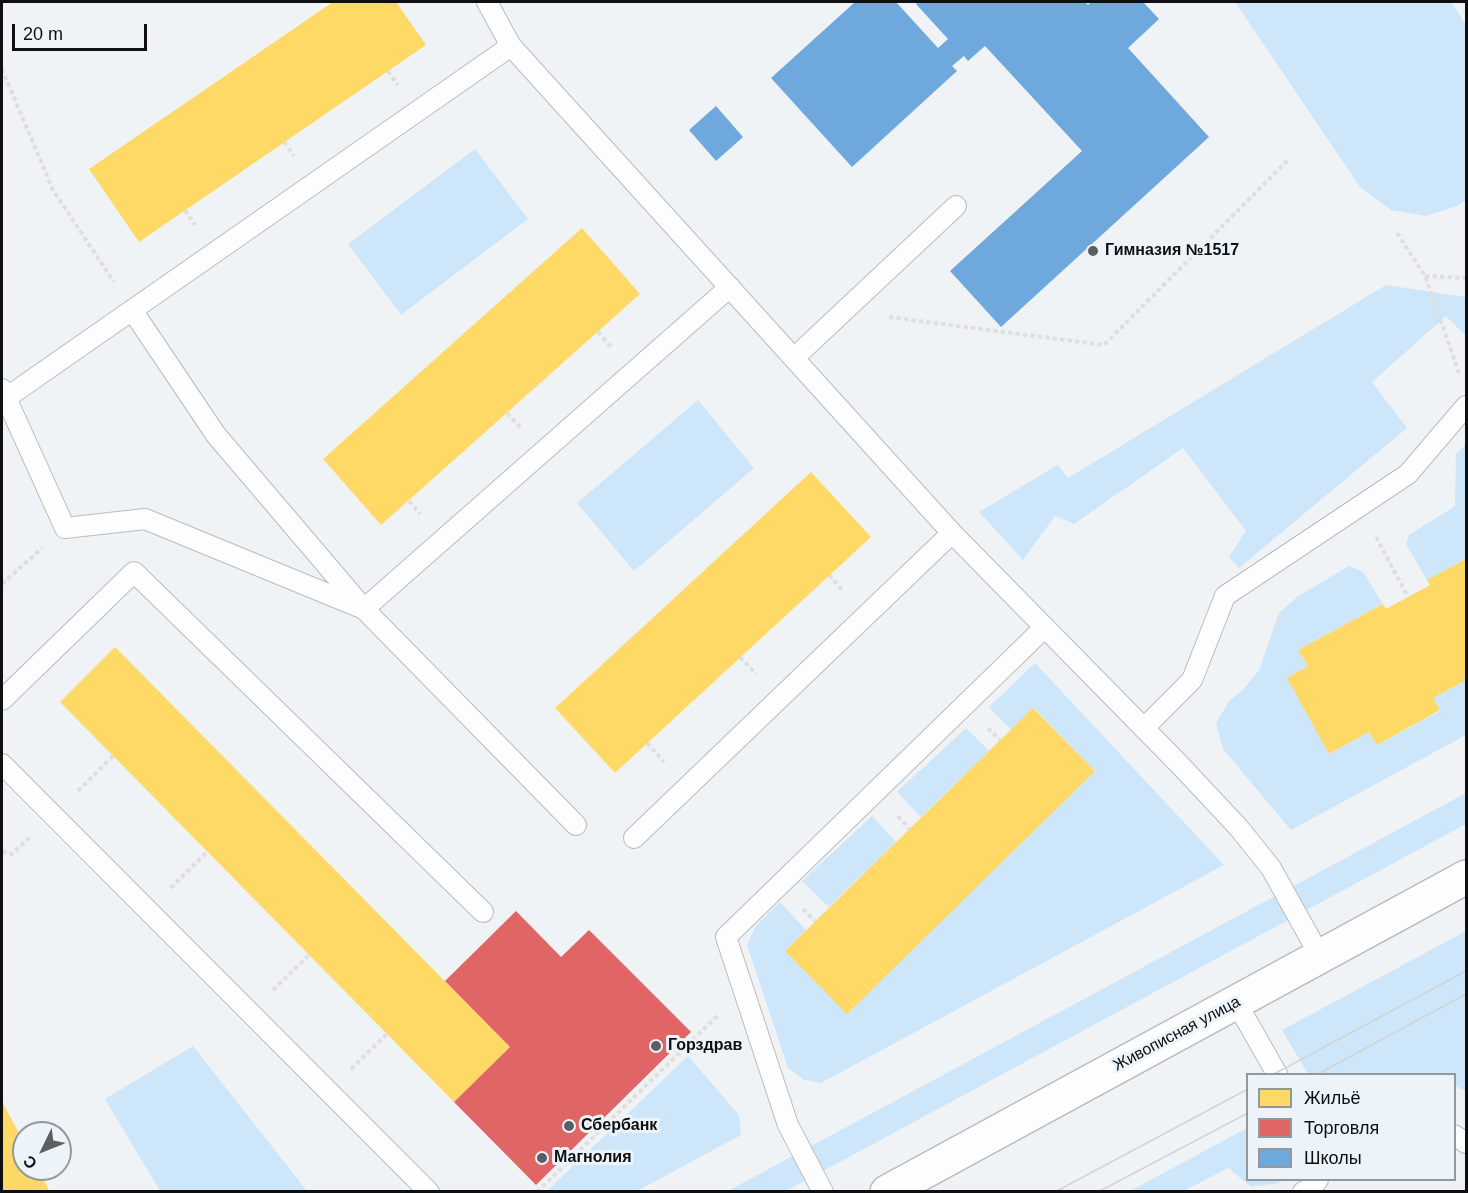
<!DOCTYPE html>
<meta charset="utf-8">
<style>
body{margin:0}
#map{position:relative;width:1468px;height:1193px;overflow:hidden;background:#f0f3f6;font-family:Helvetica,sans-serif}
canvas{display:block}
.frame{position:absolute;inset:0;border:3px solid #0d0f11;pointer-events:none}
.legend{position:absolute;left:1246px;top:1073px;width:210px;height:108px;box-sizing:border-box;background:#ecf4fa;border:2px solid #93989d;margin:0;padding:8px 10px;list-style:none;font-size:18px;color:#0d0f11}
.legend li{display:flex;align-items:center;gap:12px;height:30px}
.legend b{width:30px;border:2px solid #93989d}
.north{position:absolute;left:12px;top:1121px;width:60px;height:60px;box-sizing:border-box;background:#ecf4fa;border:2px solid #93989d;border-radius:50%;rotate:227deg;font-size:16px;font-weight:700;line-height:24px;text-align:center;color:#0d0f11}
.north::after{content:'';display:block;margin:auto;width:21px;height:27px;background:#5c5f61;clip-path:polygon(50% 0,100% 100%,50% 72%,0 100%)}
.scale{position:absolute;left:12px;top:24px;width:135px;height:27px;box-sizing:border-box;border:3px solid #0d0f11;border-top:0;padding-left:8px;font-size:18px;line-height:21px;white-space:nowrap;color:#0d0f11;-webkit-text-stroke:4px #ecf4fa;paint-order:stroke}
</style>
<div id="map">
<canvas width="1468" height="1193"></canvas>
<div class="frame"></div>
<ul class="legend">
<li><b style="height:16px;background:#ffd966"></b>Жильё</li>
<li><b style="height:16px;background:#e06666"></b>Торговля</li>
<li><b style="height:16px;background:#6fa8dc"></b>Школы</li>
</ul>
<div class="north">С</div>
<div class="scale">20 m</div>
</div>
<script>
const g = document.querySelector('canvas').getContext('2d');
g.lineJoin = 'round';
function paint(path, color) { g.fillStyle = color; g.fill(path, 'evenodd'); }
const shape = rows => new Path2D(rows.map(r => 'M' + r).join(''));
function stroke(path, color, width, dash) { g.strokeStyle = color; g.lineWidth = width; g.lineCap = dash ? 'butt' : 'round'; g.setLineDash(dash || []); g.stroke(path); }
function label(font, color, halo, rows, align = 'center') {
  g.font = font + ' Helvetica,sans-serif'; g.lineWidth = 6; g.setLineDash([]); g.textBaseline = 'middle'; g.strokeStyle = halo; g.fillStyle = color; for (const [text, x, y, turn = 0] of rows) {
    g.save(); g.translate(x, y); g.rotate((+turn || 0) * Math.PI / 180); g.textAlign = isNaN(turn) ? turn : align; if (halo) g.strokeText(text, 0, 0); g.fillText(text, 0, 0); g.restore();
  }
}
const green = shape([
 [1235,2,1451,2,1466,25,1466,200,1457,206,1426,216,1391,210,1360,187],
 [475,149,528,219,401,315,348,244],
 [1386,285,1466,297,1466,336,1446,316,1372,382,1407,428,1239,568,1229,557,1246,531,1183,448,1074,524,1055,516,1023,560,979,512,1058,465,1068,478],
 [698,400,754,468,634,571,577,503],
 [1466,444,1466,559,1427,580,1406,544,1409,535,1455,506,1456,454],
 [1349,566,1363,572,1383,604,1298,650,1308,666,1329,754,1369,732,1377,745,1440,711,1433,698,1466,680,1466,735,1291,830,1223,749,1216,723,1229,701,1243,690,1259,670,1279,613,1297,597],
 [1035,663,1224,865,821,1083,804,1080,788,1068,747,945,755,927,780,902,806,930,785,951,1095,771,1034,708,1011,730,989,707],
 [966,728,989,751,921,817,897,792],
 [1466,793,1466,824,786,1191,726,1192],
 [872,816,896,842,829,907,802,881],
 [1466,931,1466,971,1459,975,1466,973,1466,1091,1455,1086,1454,1074,1308,1074,1282,1030],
 [193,1046,307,1191,160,1191,105,1099],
 [688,1056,739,1115,741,1135,637,1191,547,1191],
 [1247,1128,1248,1180,1283,1180,1279,1183,1251,1187,1228,1168,1184,1191,1130,1191]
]);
const homes = shape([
 [333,2,396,2,426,45,139,242,89,169],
 [582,228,640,294,381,525,323,459],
 [811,472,871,537,615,773,555,708],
 [1466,559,1466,680,1433,698,1440,710,1377,745,1369,732,1329,754,1287,678,1308,666,1298,650,1383,604,1386,609,1430,585,1427,580],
 [115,647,510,1047,454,1102,60,702],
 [1033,708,1095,771,847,1014,785,951],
 [2,1101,24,1143,24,1169,38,1169,50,1192,2,1192]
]);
const shops = shape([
 [516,911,561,957,589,930,691,1032,536,1185,454,1102,510,1047,445,981]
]);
const schools = shape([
 [855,2,896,2,938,48,948,39,916,4,918,2,1085,2,1088,5,1091,2,1143,2,1159,19,1128,48,1209,137,1001,327,950,271,1082,151,985,46,968,61,964,56,952,66,957,71,852,167,771,78],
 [716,106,743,137,716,161,689,130]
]);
const path = shape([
 [2,69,53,190,114,282],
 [388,71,398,85],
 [284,142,294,156],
 [185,210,195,225],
 [1397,233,1425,276,1459,373],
 [1425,276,1466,278],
 [889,317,1104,345,1289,159],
 [598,332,611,347],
 [507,413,521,428],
 [409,501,420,514],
 [1376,537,1408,597],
 [829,575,843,591],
 [2,584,42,548],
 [740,657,756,674],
 [988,728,1000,740],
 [647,743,664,762],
 [78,791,113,756],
 [898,816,909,829],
 [2,851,12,854,29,838],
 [171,888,207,852],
 [803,909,815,921],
 [273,990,309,955],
 [351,1069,387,1034],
 [537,1192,717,1016]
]);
const service = shape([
 [487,2,511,46,952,533,1180,765,1239,828,1271,868,1320,956],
 [132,310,216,435,364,609,576,825],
 [794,358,956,206],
 [2,389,65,528,145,519,364,609,730,287],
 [6,398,511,46],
 [2,700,134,572,483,912],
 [1144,728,1192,680,1225,596,1408,474,1466,406],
 [2,764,429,1192],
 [634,838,952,533],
 [1236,1002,1277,1074],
 [1454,1135,1466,1143],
 [823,1192,788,1125,726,937,1044,628],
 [1303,1192,1311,1188,1318,1180]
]);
const tertiary = shape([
 [887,1192,1466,877]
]);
const tram = shape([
 [1274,1074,1466,971],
 [1318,1074,1466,994],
 [1055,1192,1248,1089],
 [1098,1192,1248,1113]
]);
const markers = [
 [1093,251,6,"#5c5f61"],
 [656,1046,6,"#5c5f61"],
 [569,1126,6,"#5c5f61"],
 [542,1158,6,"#5c5f61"]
];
const poiNames = [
 ["Гимназия №1517",1105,251],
 ["Горздрав",668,1046],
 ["Сбербанк",581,1126],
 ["Магнолия",554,1158]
];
const streetNames = [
 ["Живописная улица",1177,1034,-28]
];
paint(green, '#cde6f9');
paint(homes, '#ffd966');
paint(shops, '#e06666');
paint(schools, '#6fa8dc');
stroke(service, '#b9bcbe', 22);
stroke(tertiary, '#b9bcbe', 36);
stroke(path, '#dddfe0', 4, [4.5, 3]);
stroke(service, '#fdfdfe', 20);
stroke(tertiary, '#fdfdfe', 33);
stroke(tram, '#d2d4d4', 1.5);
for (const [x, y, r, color] of markers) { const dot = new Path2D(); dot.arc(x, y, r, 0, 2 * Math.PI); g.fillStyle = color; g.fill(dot); stroke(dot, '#ecf4fa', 2); }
label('bold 16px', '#0d0f11', '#ecf4fa', poiNames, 'left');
label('16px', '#0d0f11', '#ecf4fa', streetNames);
</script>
